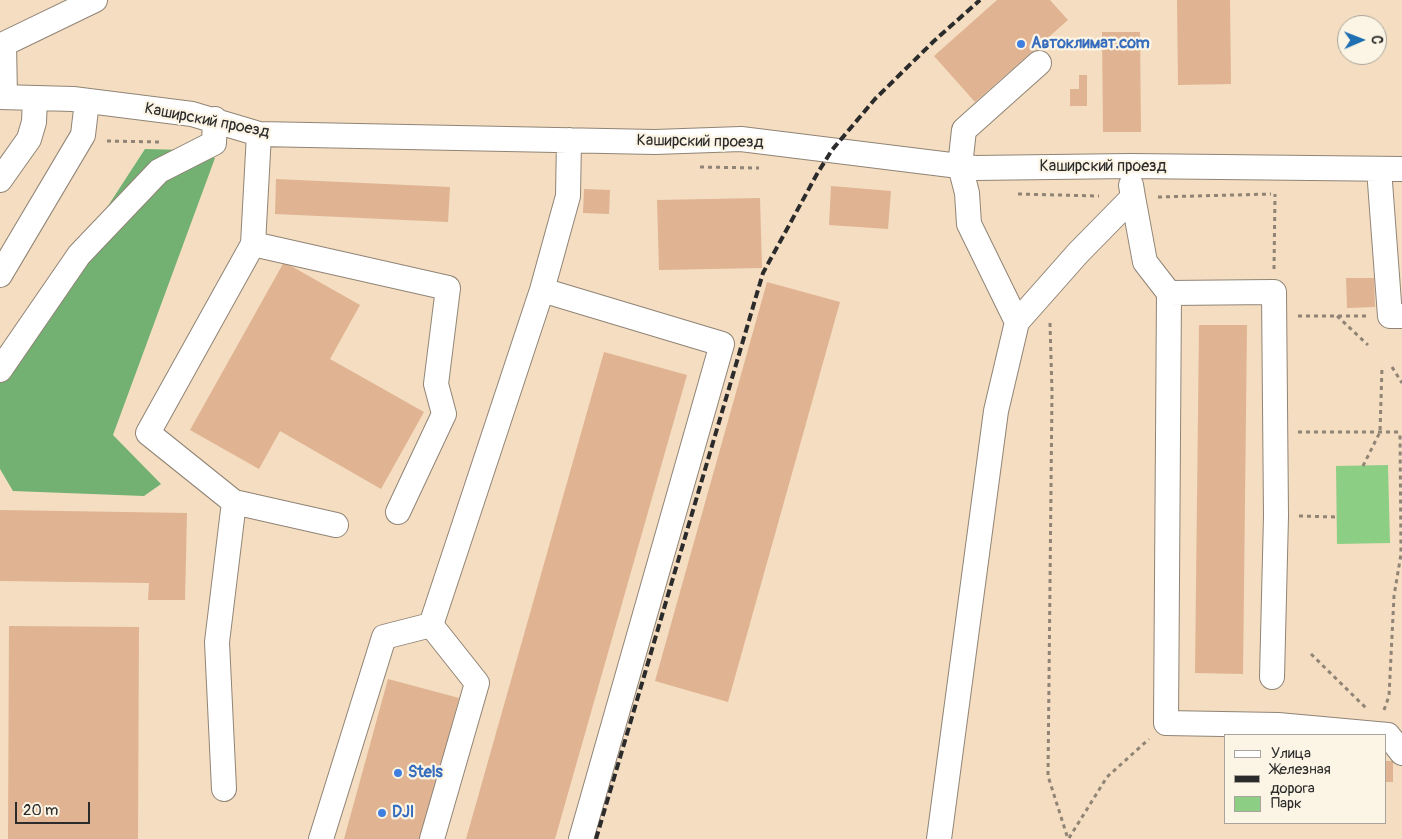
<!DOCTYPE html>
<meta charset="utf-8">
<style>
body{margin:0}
#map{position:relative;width:1402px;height:839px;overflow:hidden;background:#f4ddc0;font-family:Pangolin,sans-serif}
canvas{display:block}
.legend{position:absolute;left:1224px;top:734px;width:162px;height:90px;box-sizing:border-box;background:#fcf5e5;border:1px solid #a8a49b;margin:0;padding:6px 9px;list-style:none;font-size:15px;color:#2b2b2b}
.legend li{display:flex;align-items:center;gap:10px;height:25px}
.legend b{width:25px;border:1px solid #a8a49b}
.north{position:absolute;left:1337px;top:15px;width:50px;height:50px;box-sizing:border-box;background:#fcf5e5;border:1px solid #a8a49b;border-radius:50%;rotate:89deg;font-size:14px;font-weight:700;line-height:20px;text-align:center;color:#2b2b2b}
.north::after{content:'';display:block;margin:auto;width:18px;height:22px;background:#1f6fb2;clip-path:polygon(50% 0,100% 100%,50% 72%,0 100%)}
.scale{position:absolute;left:15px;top:802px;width:75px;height:22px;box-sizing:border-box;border:2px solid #2b2b2b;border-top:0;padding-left:6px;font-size:15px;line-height:18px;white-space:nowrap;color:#2b2b2b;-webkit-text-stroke:4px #fcf5e5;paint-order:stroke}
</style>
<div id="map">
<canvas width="1402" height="839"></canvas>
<ul class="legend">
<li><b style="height:6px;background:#fff"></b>Улица</li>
<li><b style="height:6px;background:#2b2b2b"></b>Железная дорога</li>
<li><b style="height:14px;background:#8dce85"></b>Парк</li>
</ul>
<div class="north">С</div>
<div class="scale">20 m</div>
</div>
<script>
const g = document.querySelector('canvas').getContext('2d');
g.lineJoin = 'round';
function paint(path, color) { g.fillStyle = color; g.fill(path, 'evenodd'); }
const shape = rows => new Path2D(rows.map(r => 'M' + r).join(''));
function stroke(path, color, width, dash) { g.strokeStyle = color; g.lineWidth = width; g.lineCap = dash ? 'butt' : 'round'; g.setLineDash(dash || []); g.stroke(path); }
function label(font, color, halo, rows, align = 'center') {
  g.font = font + ' Pangolin,sans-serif'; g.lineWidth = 4.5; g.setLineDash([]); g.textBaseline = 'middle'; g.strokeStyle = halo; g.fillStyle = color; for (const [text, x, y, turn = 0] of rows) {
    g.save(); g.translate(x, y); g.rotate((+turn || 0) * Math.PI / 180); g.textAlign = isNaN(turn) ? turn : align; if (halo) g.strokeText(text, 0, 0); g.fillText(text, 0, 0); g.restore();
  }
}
const green = shape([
 [1388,465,1390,543,1337,544,1336,466]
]);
const forest = shape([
 [145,149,185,150,215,158,113,435,161,484,144,496,13,491,0,469,0,372]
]);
const building = shape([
 [997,0,1050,0,1068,20,975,102,934,56],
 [1177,0,1230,0,1231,84,1178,85],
 [1102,32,1140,32,1141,132,1103,132],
 [1079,75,1087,75,1087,106,1070,106,1070,89,1079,89],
 [276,179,450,187,448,222,275,214],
 [831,186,891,191,888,229,829,225],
 [584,189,610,190,609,214,583,213],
 [760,198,762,268,659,270,657,200],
 [284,262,360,305,330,359,424,412,381,489,280,431,259,469,190,430],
 [1346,278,1374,278,1375,307,1347,308],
 [767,282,840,302,728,702,655,681],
 [1199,325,1247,325,1243,674,1195,673],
 [604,352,687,375,555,839,466,839],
 [0,510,187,513,185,600,148,600,149,583,0,581],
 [9,626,139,627,138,839,8,839],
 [388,679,459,698,421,839,344,839],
 [1386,761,1393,761,1393,782,1386,782]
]);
const path = shape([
 [107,141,160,142],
 [700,167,759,168],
 [1018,194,1099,196],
 [1158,197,1271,194],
 [1274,269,1275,194],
 [1298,316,1366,316],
 [1337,316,1368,345],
 [1050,323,1052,392,1048,776,1068,839],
 [1392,367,1402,383],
 [1298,432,1402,432],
 [1363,466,1380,432,1382,367],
 [1299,516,1337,517],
 [1311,654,1366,708],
 [1384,710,1389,696,1394,596,1401,554,1400,432],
 [1069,838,1107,777,1149,739]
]);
const minor = shape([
 [0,97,73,99,192,114,259,134,655,142,741,139,975,168,1130,166,1402,169],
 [5,97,4,44,95,0],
 [1379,169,1390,316,1402,316],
 [0,180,29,139,34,122,35,98],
 [1133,197,1145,262,1169,293,1166,723,1278,725,1388,735,1402,753],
 [253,244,448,288,436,384,444,414,398,512],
 [0,275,83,135,87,101],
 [542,290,722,344,581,839],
 [1169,293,1274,292,1276,516,1272,677],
 [1017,322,969,224,967,193,960,166,964,130,1039,63],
 [0,370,79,255,159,171,214,143,215,119],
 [234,502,336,525],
 [224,789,217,642,234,502,148,433,253,244,259,134],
 [321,839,384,637,431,625],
 [432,839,477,683,431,625,542,290,568,196,569,140],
 [939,839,996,411,1017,322,1078,253,1133,197,1131,185]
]);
const rail = shape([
 [596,839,763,273,817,174,832,150,875,99,934,41,980,0]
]);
const markers = [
 [1021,44,5,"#3f7fe0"],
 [398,773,5,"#3f7fe0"],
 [382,813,5,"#3f7fe0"]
];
const shopNames = [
 ["Автоклимат.com",1031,44],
 ["Stels",408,773],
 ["DJI",392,813]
];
const streetNames = [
 ["Каширский проезд",207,121,11],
 ["Каширский проезд",700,142,1],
 ["Каширский проезд",1103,167]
];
paint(green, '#8dce85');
paint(forest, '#72b172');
paint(building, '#e0b392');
stroke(minor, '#908476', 26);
stroke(path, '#908476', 3, [4, 4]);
stroke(minor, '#fff', 24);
stroke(rail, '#2b2b2b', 4, [8, 4]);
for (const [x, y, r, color] of markers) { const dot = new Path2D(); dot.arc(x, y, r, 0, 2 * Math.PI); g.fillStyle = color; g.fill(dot); stroke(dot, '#fcf5e5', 2); }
label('bold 16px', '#366cbe', '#fcf5e5', shopNames, 'left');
label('16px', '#2b2b2b', '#fcf5e5', streetNames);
</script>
